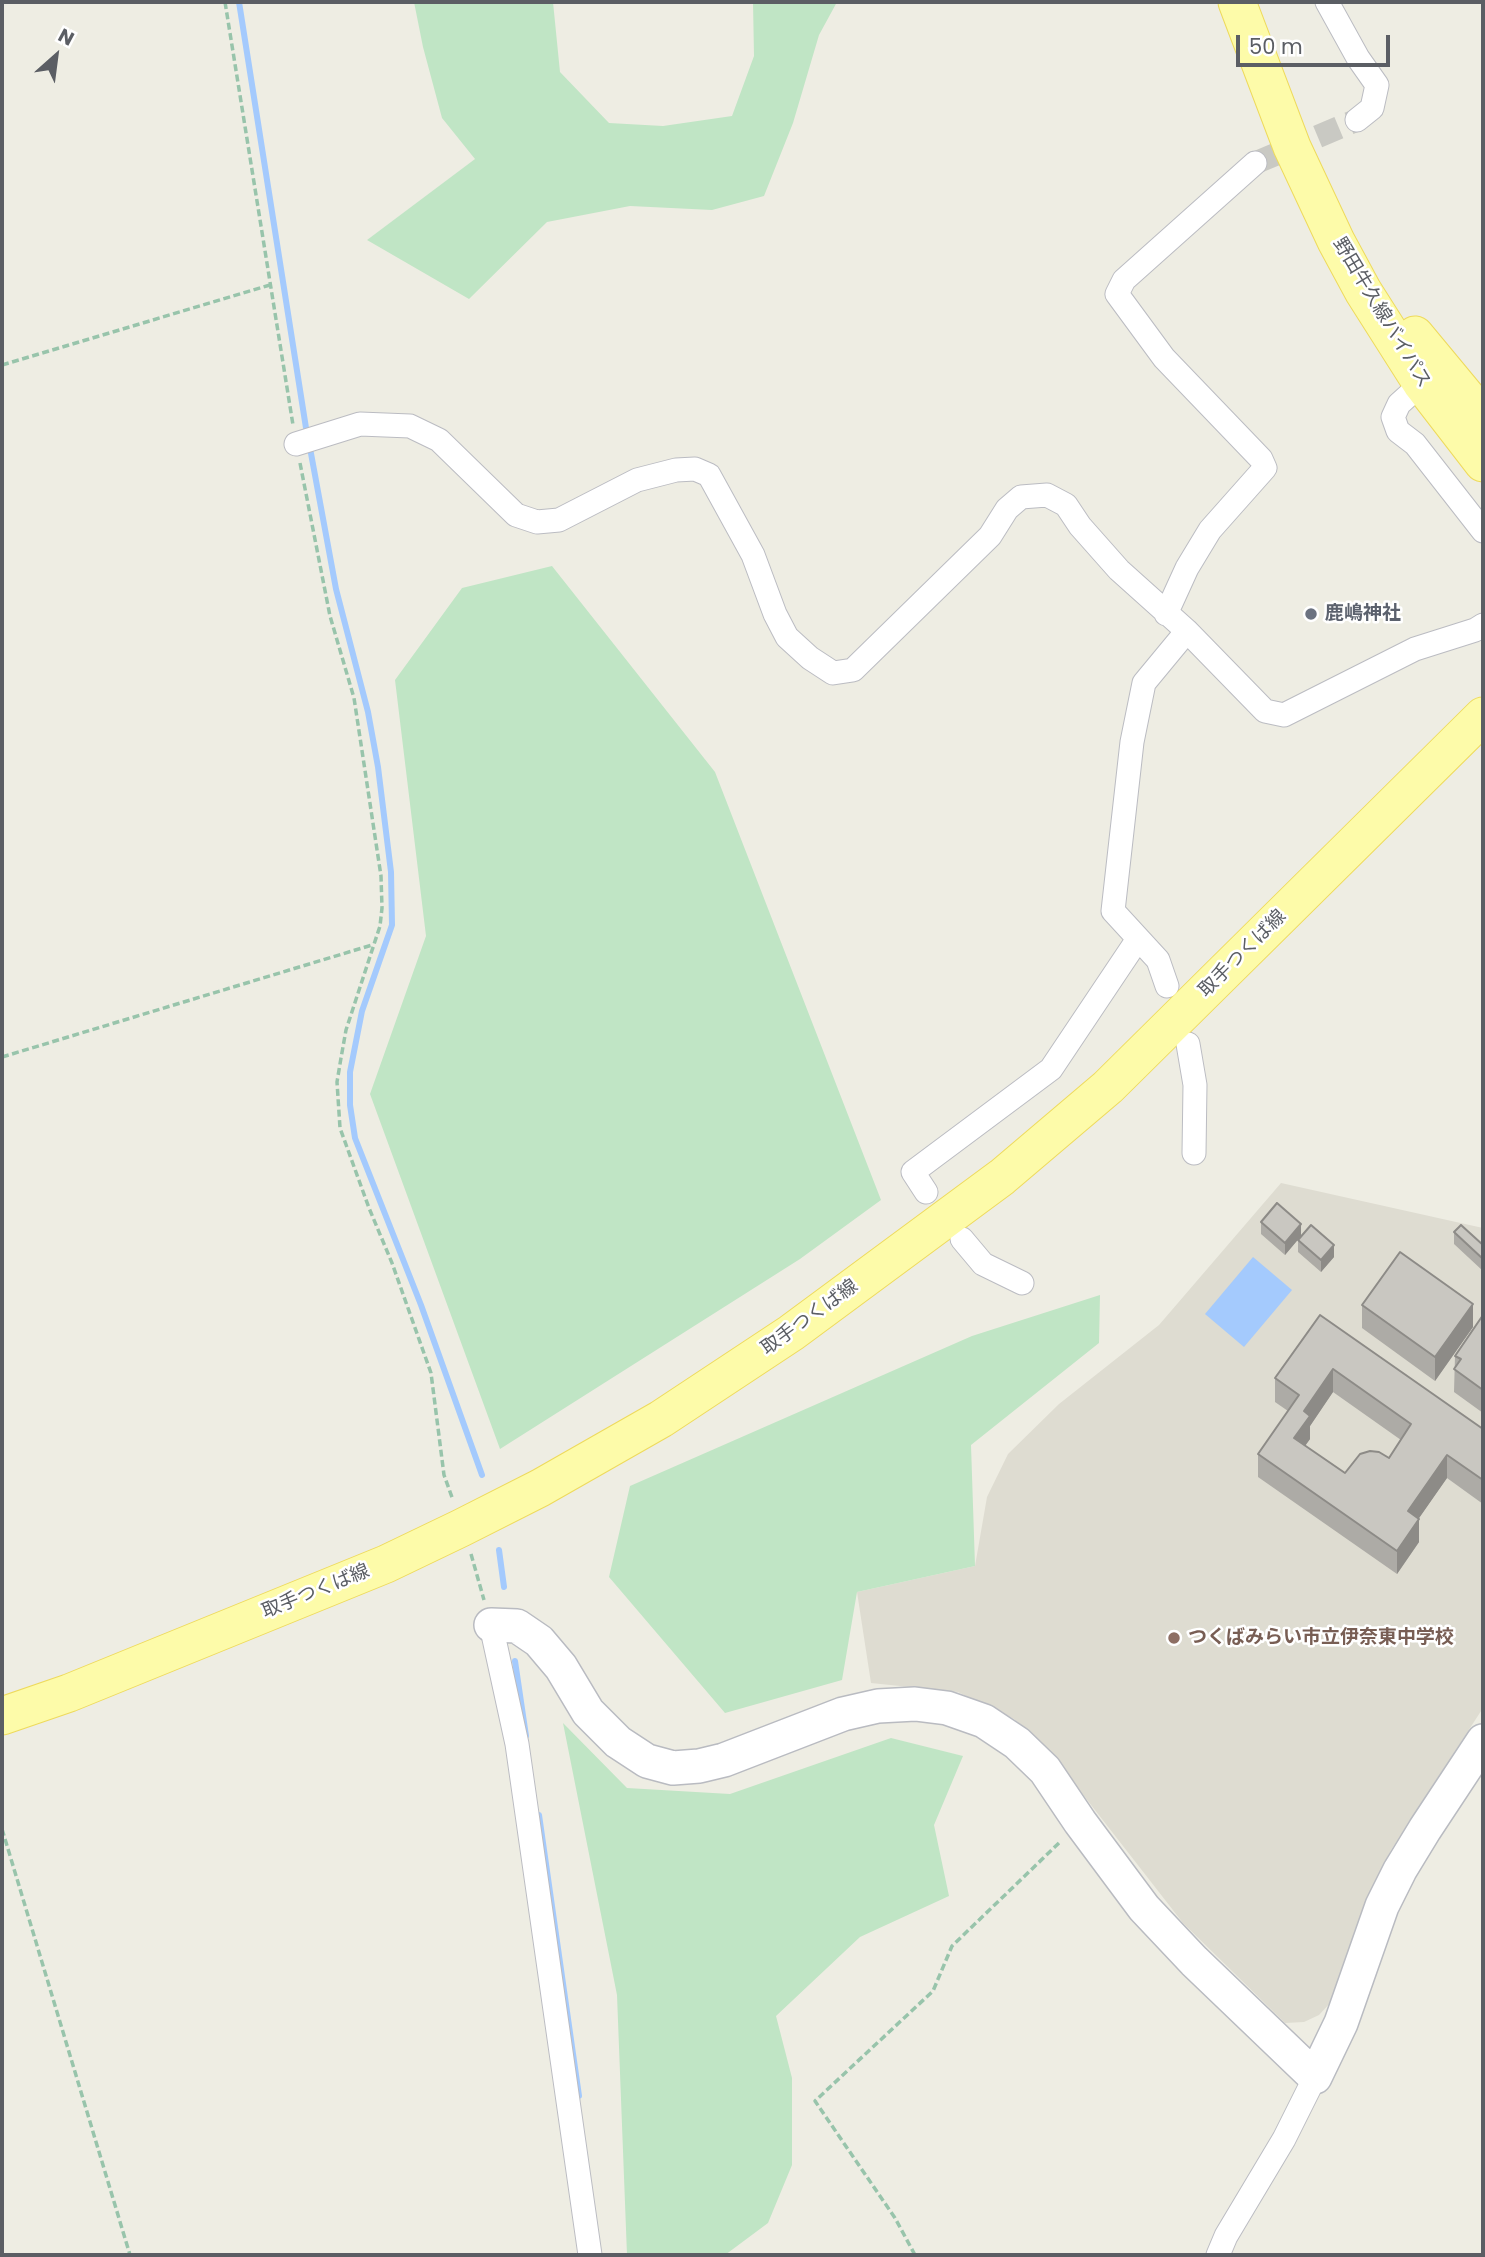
<!DOCTYPE html>
<meta charset="utf-8">
<style>
body{margin:0}
#map{position:relative;width:1485px;height:2257px;overflow:hidden;background:#eeede3;font-family:Poppins,sans-serif}
canvas{display:block}
.frame{position:absolute;inset:0;border:4px solid #5b5e64;pointer-events:none}
.north{position:absolute;left:21px;top:21px;width:70px;height:70px;-webkit-text-stroke:5px #fff;paint-order:stroke;rotate:28deg;font-size:19px;font-weight:700;line-height:28px;text-align:center;color:#5b5e64}
.north::after{content:'';display:block;margin:auto;width:24px;height:32px;background:#5b5e64;clip-path:polygon(50% 0,100% 100%,50% 72%,0 100%)}
.scale{position:absolute;left:1236px;top:35px;width:154px;height:32px;box-sizing:border-box;border:4px solid #5b5e64;border-top:0;padding-left:9px;font-size:21px;line-height:24px;white-space:nowrap;color:#5b5e64;-webkit-text-stroke:5px #fff;paint-order:stroke}
</style>
<div id="map">
<canvas width="1485" height="2257"></canvas>
<div class="frame"></div>
<div class="north">N</div>
<div class="scale">50 m</div>
</div>
<script>
const g = document.querySelector('canvas').getContext('2d');
g.lineJoin = 'round';
function paint(path, color) { g.fillStyle = color; g.fill(path, 'evenodd'); }
const shape = rows => new Path2D(rows.map(r => 'M' + r).join(''));
function stroke(path, color, width, dash) { g.strokeStyle = color; g.lineWidth = width; g.lineCap = dash ? 'butt' : 'round'; g.setLineDash(dash || []); g.stroke(path); }
function label(font, color, halo, rows, align = 'center') {
  g.font = font + ' Poppins,"Noto Sans JP",sans-serif'; g.lineWidth = 5; g.setLineDash([]); g.textBaseline = 'middle'; g.strokeStyle = halo; g.fillStyle = color; for (const [text, x, y, turn = 0] of rows) {
    g.save(); g.translate(x, y); g.rotate((+turn || 0) * Math.PI / 180); g.textAlign = isNaN(turn) ? turn : align; if (halo) g.strokeText(text, 0, 0); g.fillText(text, 0, 0); g.restore();
  }
}
const education = shape([
 [1281,1183,1483,1228,1483,1708,1391,1850,1372,1888,1332,2001,1319,2015,1304,2022,1285,2023,1183,1923,1049,1751,1014,1719,958,1692,871,1683,857,1592,975,1566,987,1497,1008,1454,1059,1404,1159,1325]
]);
const green = shape([
 [414,2,553,2,560,72,609,123,663,126,732,116,754,56,753,2,837,2,819,35,793,123,764,196,712,210,630,206,547,222,469,299,367,240,475,159,442,118,423,47],
 [552,566,715,772,881,1200,800,1259,500,1449,370,1094,426,936,395,680,462,588],
 [1100,1295,1099,1343,971,1445,975,1566,857,1592,842,1680,725,1713,609,1577,630,1486,972,1336],
 [563,1723,627,1788,730,1794,891,1738,963,1756,934,1825,949,1896,860,1937,776,2016,792,2078,792,2165,768,2223,725,2255,627,2255,617,1995]
]);
const water = shape([
 [1253,1257,1292,1290,1244,1347,1205,1314]
]);
const stream = shape([
 [239,2,306,428],
 [310,448,336,589,368,712,378,767,391,872,392,925,362,1011,350,1072,350,1105,355,1138,421,1305,482,1475],
 [499,1550,504,1587],
 [515,1661,526,1736],
 [539,1815,579,2096]
]);
const streetTunnel = shape([
 [1255,163,1357,120]
]);
const path = shape([
 [225,2,293,425],
 [2,365,270,285],
 [300,463,330,616,354,698,381,876,382,908,380,926,346,1030,341,1058,337,1082,340,1128,369,1208,392,1263,431,1373,444,1475,453,1500],
 [2,1057,372,945],
 [471,1554,484,1600],
 [2,1829,130,2255],
 [915,2255,895,2218,815,2101,933,1991,952,1946,1061,1841]
]);
const street = shape([
 [1327,2,1358,58,1377,85,1372,108,1357,120],
 [1430,376,1399,404,1393,417,1398,431,1415,444,1483,531],
 [296,444,360,424,410,426,439,440,516,515,537,522,559,520,637,480,676,470,695,469,709,475,753,555,775,614,787,637,810,658,833,673,853,670,990,536,1007,509,1021,497,1047,495,1066,505,1080,526,1119,570,1187,631,1265,711,1284,715,1415,649,1475,630,1483,625],
 [1166,614,1187,568,1210,530,1265,468,1261,459,1164,358,1117,294,1124,280,1255,163],
 [1167,986,1158,960,1113,911,1132,742,1144,683,1187,631],
 [1188,1044,1195,1085,1194,1153],
 [926,1192,913,1172,1051,1069,1138,939],
 [962,1239,983,1264,1022,1283],
 [491,1625,517,1744,590,2255],
 [1218,2255,1226,2236,1284,2139,1315,2077]
]);
const secondary = shape([
 [491,1625,517,1626,539,1641,561,1667,588,1712,618,1742,647,1761,673,1768,699,1766,724,1760,843,1714,878,1706,915,1704,947,1708,984,1721,1017,1743,1045,1770,1080,1822,1144,1908,1194,1961,1315,2077,1341,2023,1382,1906,1400,1870,1425,1829,1483,1741]
]);
const primary = shape([
 [1237,2,1292,147,1336,241,1363,291,1422,384,1483,463],
 [1415,335,1483,417],
 [2,1716,69,1693,386,1564,461,1528,540,1488,661,1419,791,1333,1002,1177,1108,1087,1483,716]
]);
const wall = shape([
 [1261,1222,1301,1236,1285,1255,1261,1234],
 [1454,1232,1483,1245,1483,1271,1454,1244],
 [1298,1240,1334,1257,1321,1272,1298,1252],
 [1362,1305,1473,1327,1435,1381,1362,1328],
 [1320,1315,1483,1429,1483,1504,1447,1478,1418,1519,1419,1542,1397,1574,1258,1477,1258,1454,1288,1411,1275,1402,1275,1378],
 [1333,1392,1401,1440,1389,1458,1345,1473,1305,1446,1310,1439,1310,1426],
 [1483,1315,1483,1413,1454,1392,1455,1356]
]);
const shadedWall = shape([
 [1301,1224,1301,1236,1285,1255,1285,1243],
 [1334,1245,1334,1257,1321,1272,1321,1260],
 [1473,1304,1473,1327,1435,1381,1435,1357],
 [1333,1369,1333,1392,1310,1426,1310,1439,1294,1461,1294,1438,1304,1411],
 [1447,1455,1447,1478,1408,1534,1408,1511],
 [1419,1519,1419,1542,1397,1574,1397,1551]
]);
const building = shape([
 [1277,1203,1301,1224,1285,1243,1261,1222,1277,1203],
 [1311,1225,1334,1245,1321,1260,1298,1240,1311,1225],
 [1461,1225,1483,1245,1483,1259,1454,1232,1461,1225],
 [1400,1252,1473,1304,1435,1357,1362,1305,1400,1252],
 [1320,1315,1483,1429,1483,1480,1447,1455,1408,1511,1419,1519,1397,1551,1258,1454,1299,1395,1275,1378,1320,1315],
 [1333,1369,1411,1424,1389,1458,1379,1452,1370,1451,1360,1454,1345,1473,1294,1438,1310,1416,1304,1411,1333,1369],
 [1483,1315,1483,1390,1454,1369,1461,1359,1455,1356,1483,1315]
]);
const markers = [
 [1311,614,7,"#6b7280"],
 [1174,1638,7,"#8d6e63"]
];
const streetNames = [
 ["野田牛久線バイパス",1381,313,59],
 ["取手つくば線",1243,954,-45],
 ["取手つくば線",810,1318,-36],
 ["取手つくば線",316,1592,-22]
];
const worshipNames = [
 ["鹿嶋神社",1325,614]
];
const educationNames = [
 ["つくばみらい市立伊奈東中学校",1188,1638]
];
paint(education, '#dedcd1');
paint(green, '#c0e5c5');
paint(water, '#a4cafd');
stroke(stream, '#a4cafd', 6);
stroke(streetTunnel, '#c9c9c3', 23, [23, 11]);
stroke(street, '#bbbcc2', 25);
stroke(secondary, '#b9bbc1', 36);
stroke(primary, '#eeda5c', 39);
stroke(path, '#98c4ab', 3.5, [7, 3.5]);
stroke(street, '#fff', 23);
stroke(secondary, '#fff', 33);
stroke(primary, '#fdfba9', 37);
paint(wall, '#adaba6');
paint(shadedWall, '#8d8b87');
paint(building, '#c9c7c1');
stroke(building, '#8d8b87', 2);
for (const [x, y, r, color] of markers) { const dot = new Path2D(); dot.arc(x, y, r, 0, 2 * Math.PI); g.fillStyle = color; g.fill(dot); stroke(dot, '#fff', 2.5); }
label('19px', '#5b5e64', '#fff', streetNames);
label('bold 19px', '#5b616d', '#fff', worshipNames, 'left');
label('bold 19px', '#785e54', '#fff', educationNames, 'left');
</script>
